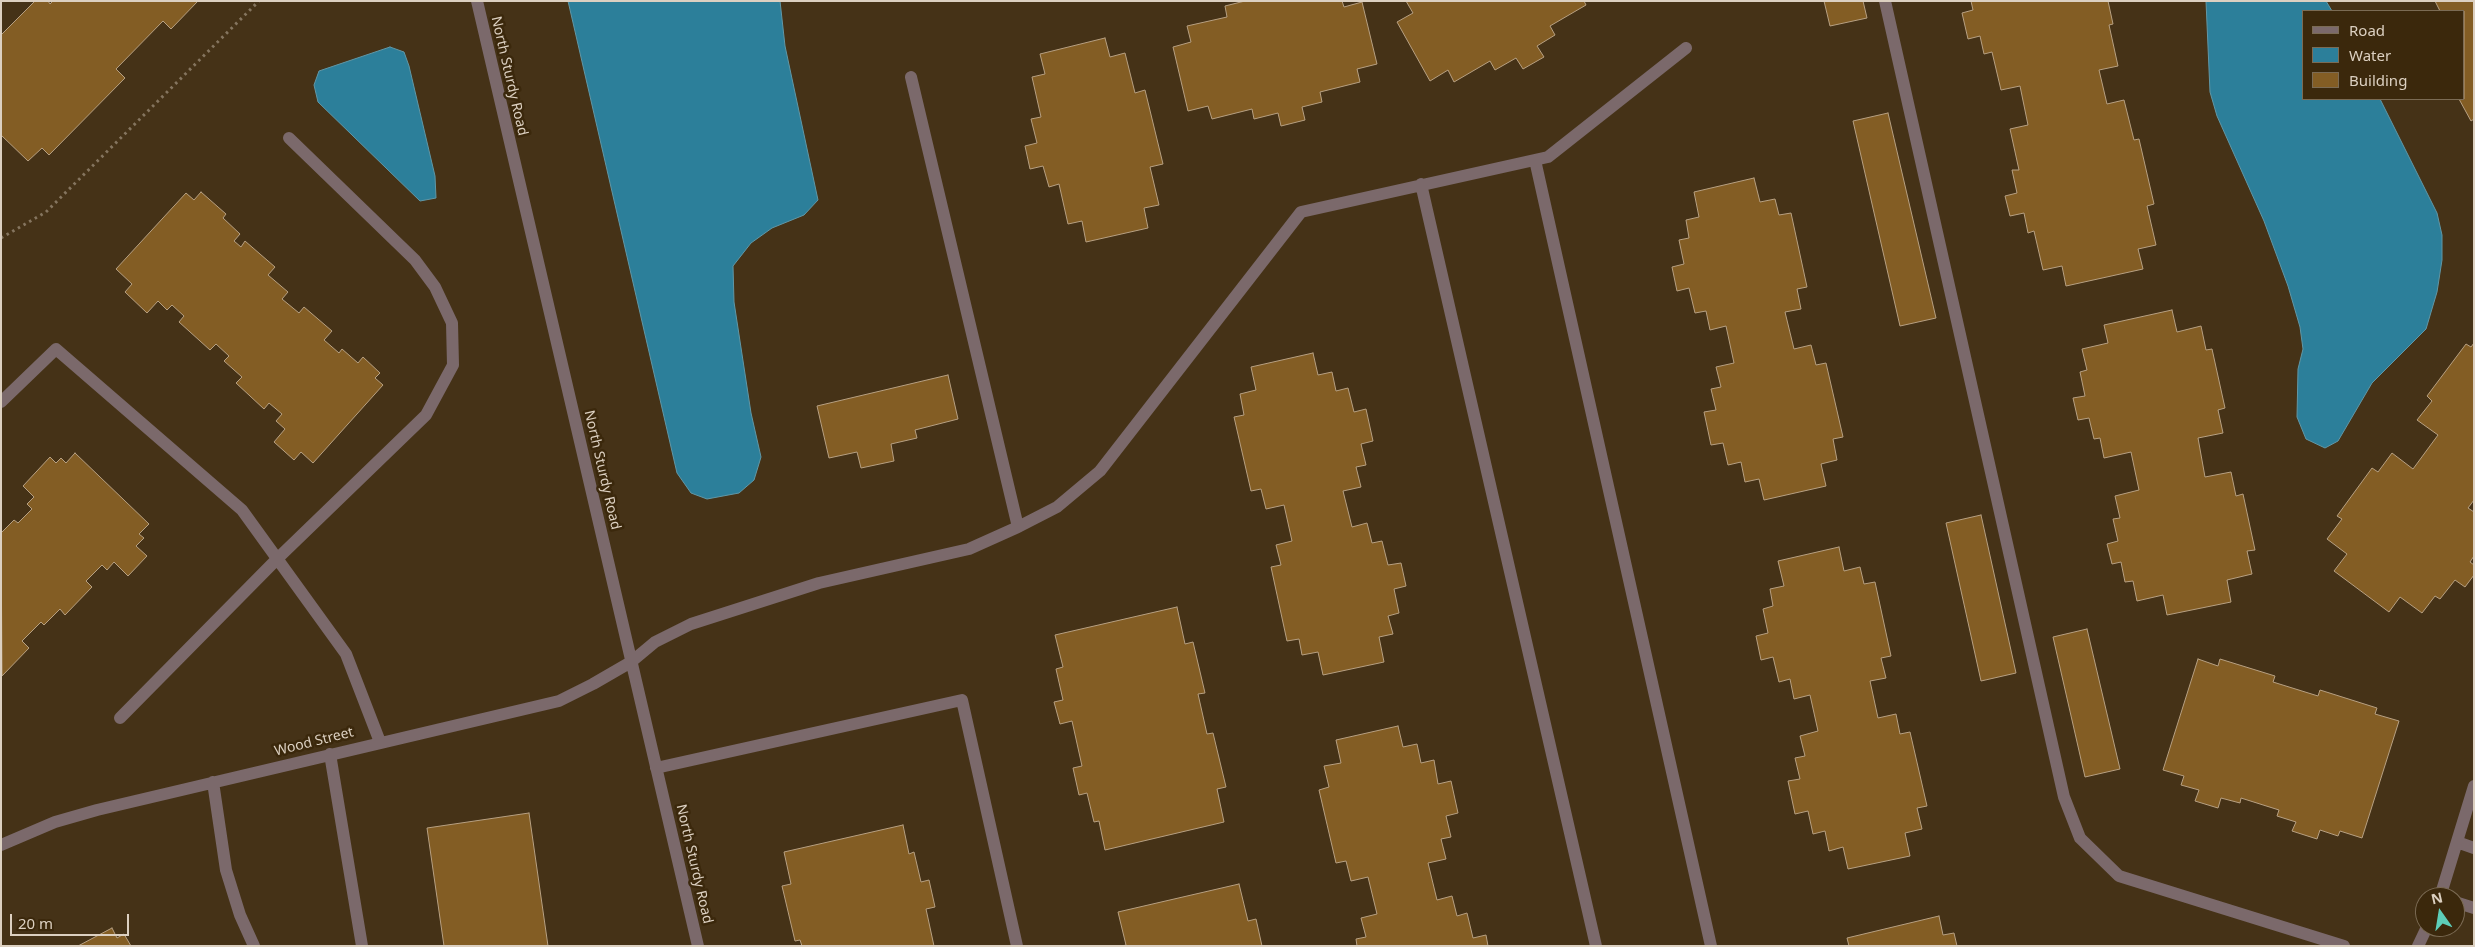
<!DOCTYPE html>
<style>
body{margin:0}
#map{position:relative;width:2475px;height:947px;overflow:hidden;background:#453217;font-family:"Noto Sans",sans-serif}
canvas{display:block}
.frame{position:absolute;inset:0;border:2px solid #dcd0c1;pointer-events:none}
.legend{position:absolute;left:2302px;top:10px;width:162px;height:90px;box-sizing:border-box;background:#3b280c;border:1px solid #7b6b54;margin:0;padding:6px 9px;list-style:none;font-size:15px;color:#dcd0c1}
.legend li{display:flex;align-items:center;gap:10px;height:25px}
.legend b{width:25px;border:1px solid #7b6b54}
.north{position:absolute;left:2415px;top:887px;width:50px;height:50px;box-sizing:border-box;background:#3b280c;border:1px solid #7b6b54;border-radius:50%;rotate:347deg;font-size:14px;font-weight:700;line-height:20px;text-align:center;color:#dcd0c1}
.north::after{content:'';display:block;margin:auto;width:18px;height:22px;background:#5dceb9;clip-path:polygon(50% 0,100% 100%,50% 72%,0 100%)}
.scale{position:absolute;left:10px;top:914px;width:119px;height:22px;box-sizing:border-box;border:2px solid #dcd0c1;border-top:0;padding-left:6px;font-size:15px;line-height:18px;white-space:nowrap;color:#dcd0c1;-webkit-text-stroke:4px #3b280c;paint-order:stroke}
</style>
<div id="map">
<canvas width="2475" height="947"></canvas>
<div class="frame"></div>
<ul class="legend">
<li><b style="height:6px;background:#7b696b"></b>Road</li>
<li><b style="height:14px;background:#2c7f9a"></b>Water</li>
<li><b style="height:14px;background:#835d24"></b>Building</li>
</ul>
<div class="north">N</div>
<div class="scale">20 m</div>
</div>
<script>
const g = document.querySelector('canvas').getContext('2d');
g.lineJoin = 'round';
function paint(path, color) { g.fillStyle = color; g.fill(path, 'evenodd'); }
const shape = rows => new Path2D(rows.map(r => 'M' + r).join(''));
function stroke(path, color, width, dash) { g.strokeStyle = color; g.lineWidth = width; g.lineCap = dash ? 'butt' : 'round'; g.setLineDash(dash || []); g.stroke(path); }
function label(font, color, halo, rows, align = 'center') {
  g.font = font + ' "Noto Sans",sans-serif'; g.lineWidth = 5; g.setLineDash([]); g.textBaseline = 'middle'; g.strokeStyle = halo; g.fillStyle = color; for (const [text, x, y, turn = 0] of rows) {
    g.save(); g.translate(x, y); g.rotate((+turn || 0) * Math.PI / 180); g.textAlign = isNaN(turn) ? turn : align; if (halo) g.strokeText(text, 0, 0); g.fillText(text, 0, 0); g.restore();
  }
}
const water = shape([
 [568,1,780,1,785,46,818,200,804,215,772,228,751,243,733,266,734,302,751,413,761,457,754,480,739,493,707,499,691,493,677,473,568,1],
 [2206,1,2326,1,2332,11,2304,11,2304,99,2380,99,2437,213,2442,235,2442,260,2437,292,2426,329,2372,383,2338,441,2325,448,2306,439,2297,417,2298,369,2303,349,2300,327,2288,286,2264,221,2217,116,2210,92,2206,1],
 [390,47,404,52,409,66,435,176,436,198,420,201,318,102,314,85,319,71,390,47]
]);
const building = shape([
 [35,1,48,1,50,4,53,1,198,1,171,29,163,21,116,69,125,78,49,155,42,148,28,161,1,135,1,35,35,1],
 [1245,1,1342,1,1344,7,1362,2,1377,64,1357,69,1360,82,1320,92,1322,102,1302,107,1305,120,1281,126,1278,113,1254,119,1252,109,1212,119,1208,106,1188,111,1173,47,1191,42,1187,26,1227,17,1225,6,1245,1],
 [1406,1,1584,1,1586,5,1550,26,1555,35,1537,46,1544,57,1523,69,1516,58,1495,70,1490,61,1454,82,1448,70,1430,81,1397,22,1413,13,1406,1],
 [1824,1,1863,1,1867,18,1830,26,1824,1],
 [1971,1,2108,1,2113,24,2109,25,2118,66,2099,70,2107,104,2124,100,2134,140,2139,139,2154,204,2147,206,2156,245,2138,249,2143,269,2066,286,2062,266,2043,270,2034,231,2028,233,2024,213,2010,216,2005,196,2017,193,2012,170,2019,170,2010,129,2028,125,2020,86,2001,90,1992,52,1984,54,1980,36,1968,39,1962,13,1973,10,1971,1],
 [2435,1,2474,1,2474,119,2471,121,2459,99,2464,99,2464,11,2440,11,2435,1],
 [1105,38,1110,57,1125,53,1135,93,1145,90,1163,164,1150,167,1159,205,1144,208,1148,228,1086,242,1082,221,1068,224,1059,184,1049,187,1043,166,1030,169,1025,146,1037,143,1031,119,1041,117,1032,77,1045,74,1040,54,1105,38],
 [1888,113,1936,318,1900,326,1853,121,1888,113],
 [1754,178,1760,202,1775,199,1779,215,1791,213,1807,287,1797,289,1801,309,1785,312,1794,349,1811,345,1816,365,1826,363,1843,437,1833,439,1837,460,1821,464,1826,486,1764,500,1759,479,1745,482,1741,462,1728,465,1723,443,1711,445,1704,412,1716,410,1711,389,1721,387,1716,367,1734,363,1726,326,1710,330,1706,311,1695,313,1689,288,1677,291,1672,267,1684,264,1679,240,1689,238,1686,220,1699,217,1694,192,1754,178],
 [201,192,226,214,223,218,240,234,234,241,241,247,245,241,275,267,268,275,288,292,282,299,299,313,304,307,332,331,324,340,339,353,342,349,358,363,363,357,380,373,375,378,383,385,313,463,301,452,294,460,274,442,285,429,276,421,282,414,269,403,264,409,236,383,242,377,224,361,229,356,216,344,210,350,179,322,184,316,172,305,167,310,158,301,147,313,125,292,132,284,116,269,186,193,194,200,201,192],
 [2172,310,2177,332,2201,326,2206,350,2212,349,2225,408,2218,410,2223,433,2198,438,2205,477,2231,472,2236,496,2243,494,2255,550,2247,551,2252,574,2227,580,2231,602,2167,615,2163,595,2137,601,2133,581,2125,582,2121,562,2112,564,2107,544,2118,541,2113,519,2120,518,2115,496,2139,490,2131,452,2104,458,2100,438,2094,439,2089,418,2078,420,2073,398,2085,396,2080,372,2087,370,2082,349,2108,343,2104,325,2172,310],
 [2474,343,2474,500,2468,508,2474,512,2474,556,2470,562,2474,565,2474,575,2465,587,2455,580,2440,599,2435,596,2422,613,2400,597,2389,612,2334,571,2347,554,2327,539,2342,519,2337,516,2372,468,2378,472,2392,453,2413,469,2438,435,2417,420,2432,401,2427,396,2466,344,2471,347,2474,343],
 [1313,353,1318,375,1332,372,1336,391,1348,388,1354,412,1366,409,1373,441,1361,444,1366,465,1356,467,1361,487,1343,491,1352,527,1367,523,1372,543,1382,541,1388,565,1401,563,1406,586,1394,589,1399,613,1388,616,1393,634,1379,637,1384,662,1323,675,1318,652,1302,655,1299,639,1287,641,1271,567,1281,565,1276,545,1292,541,1284,505,1266,509,1261,489,1251,491,1234,417,1244,415,1240,394,1256,390,1251,367,1313,353],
 [948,375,958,419,915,430,917,438,891,444,894,461,861,468,857,452,829,458,817,406,948,375],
 [75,453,149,524,139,534,144,538,136,546,147,556,128,576,114,562,107,570,102,565,86,581,92,587,65,615,60,609,44,625,41,622,22,641,29,648,2,676,1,533,14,520,18,523,32,509,27,504,34,497,23,486,50,457,56,463,61,458,66,463,75,453],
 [1981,515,2016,673,1981,681,1946,523,1981,515],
 [1839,547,1844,571,1860,567,1864,584,1875,582,1891,656,1881,658,1886,678,1870,681,1878,718,1896,714,1900,734,1910,732,1927,806,1917,808,1922,829,1905,833,1910,856,1848,869,1843,847,1829,851,1825,831,1813,834,1808,811,1795,814,1788,781,1800,779,1795,758,1805,756,1800,736,1818,731,1810,695,1794,699,1790,679,1779,682,1773,657,1761,660,1756,636,1768,633,1763,609,1773,606,1770,589,1784,586,1778,561,1839,547],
 [1177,607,1185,644,1193,642,1205,693,1198,694,1207,734,1213,733,1226,787,1217,789,1224,822,1105,850,1099,821,1094,822,1087,793,1079,795,1073,768,1082,766,1072,721,1060,724,1054,702,1063,700,1056,669,1063,667,1055,635,1177,607],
 [2087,629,2120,769,2085,777,2053,637,2087,629],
 [2198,659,2218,666,2220,659,2275,676,2273,682,2318,696,2320,690,2377,708,2375,714,2399,721,2362,838,2340,831,2338,836,2320,830,2317,839,2292,831,2296,822,2277,816,2279,810,2241,798,2240,803,2221,798,2218,808,2195,801,2199,790,2181,785,2184,776,2163,770,2198,659],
 [1398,726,1403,747,1417,744,1421,763,1434,760,1438,784,1451,781,1458,813,1446,816,1451,837,1441,839,1446,859,1428,863,1437,900,1452,896,1457,916,1467,913,1473,938,1486,935,1488,946,1357,946,1356,939,1366,937,1361,918,1377,914,1368,877,1351,881,1346,861,1336,863,1319,790,1329,787,1324,766,1341,763,1336,740,1398,726],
 [529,813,548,946,444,946,427,828,529,813],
 [903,825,909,854,914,852,921,882,929,880,935,907,926,909,934,946,802,946,800,940,795,941,782,886,791,884,784,852,903,825],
 [1239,884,1248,921,1256,919,1262,946,1122,946,1126,945,1118,912,1239,884],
 [1939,916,1943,935,1954,933,1957,946,1849,946,1847,938,1939,916],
 [112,928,117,938,124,934,131,946,78,946,112,928]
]);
const path = shape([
 [1,238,46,212,259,1]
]);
const minor = shape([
 [477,1,698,946],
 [1885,1,2064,797,2080,838,2119,876,2344,946],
 [911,77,1018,527],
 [1535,160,1711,946],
 [1421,184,1596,946],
 [1,402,56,349,242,510,346,654,380,742],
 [120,718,277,559,426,415,453,365,452,323,435,287,415,260,289,138],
 [330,754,362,946],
 [656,768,962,700,1017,946],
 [213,782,226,870,240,915,254,946],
 [2457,842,2474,848],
 [1,845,55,822,97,810,559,701,593,684,631,662,655,642,691,624,819,583,969,549,1018,527,1057,507,1100,471,1301,212,1548,157,1686,48],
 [2440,897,2474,786],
 [2455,902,2474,908],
 [2418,946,2427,927]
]);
const streetNames = [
 ["North Sturdy Road",509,76,77],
 ["North Sturdy Road",602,470,77],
 ["Wood Street",314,742,-14],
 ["North Sturdy Road",694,864,77]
];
paint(water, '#2c7f9a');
stroke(water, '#6197a6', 1);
paint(building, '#835d24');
stroke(building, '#b7a082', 1);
stroke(path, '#85755f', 3, [2.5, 4]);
stroke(minor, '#7b696b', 12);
label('14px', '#dcd0c1', '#3b280c', streetNames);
</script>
